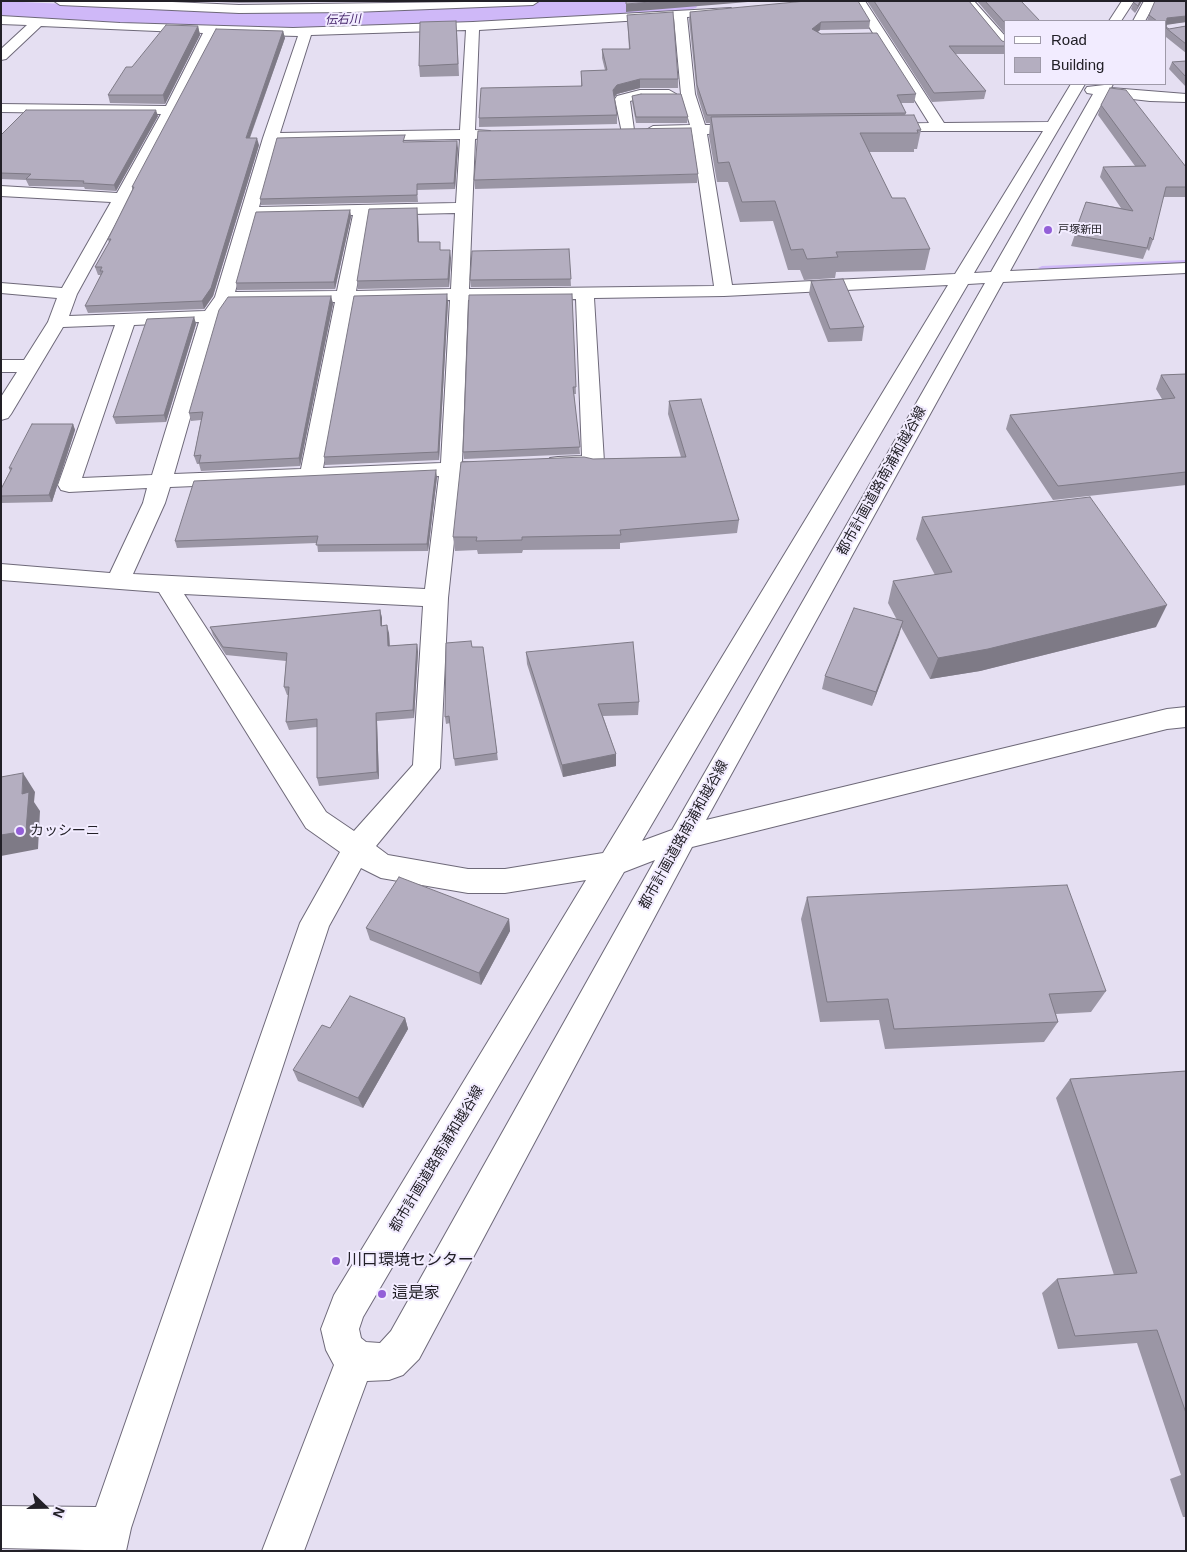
<!DOCTYPE html>
<meta charset="utf-8">
<style>
body{margin:0}
#map{position:relative;width:1187px;height:1552px;overflow:hidden;background:#e5dff2;font-family:Arial,sans-serif}
canvas{display:block}
.frame{position:absolute;inset:0;border:2px solid #222027;pointer-events:none}
.legend{position:absolute;left:1004px;top:20px;width:162px;height:65px;box-sizing:border-box;background:#f2ecff;border:1px solid #9f9aa9;margin:0;padding:6px 9px;list-style:none;font-size:15px;color:#222027}
.legend li{display:flex;align-items:center;gap:10px;height:25px}
.legend b{width:25px;border:1px solid #9f9aa9}
.north{position:absolute;left:20px;top:1482px;width:50px;height:50px;-webkit-text-stroke:4px #f2ecff;paint-order:stroke;rotate:112deg;font-size:14px;font-weight:700;line-height:20px;text-align:center;color:#222027}
.north::after{content:'';display:block;margin:auto;width:18px;height:22px;background:#222027;clip-path:polygon(50% 0,100% 100%,50% 72%,0 100%)}
</style>
<div id="map">
<canvas width="1187" height="1552"></canvas>
<div class="frame"></div>
<ul class="legend">
<li><b style="height:6px;background:#fff"></b>Road</li>
<li><b style="height:14px;background:#b4aec0"></b>Building</li>
</ul>
<div class="north">N</div>
</div>
<script>
const g = document.querySelector('canvas').getContext('2d');
g.lineJoin = 'round';
const shape = rows => new Path2D(rows.map(r => 'M' + r).join(''));
function paint(path, color) { g.fillStyle = color; g.fill(path, 'evenodd'); }
function stroke(path, color, width, dash) { g.strokeStyle = color; g.lineWidth = width; g.lineCap = dash ? 'butt' : 'round'; g.setLineDash(dash || []); g.stroke(path); }
function label(font, color, halo, rows, align = 'center') {
  g.font = font + ' Arial,"Noto Sans JP",sans-serif'; g.lineWidth = 4; g.setLineDash([]); g.textBaseline = 'middle'; g.strokeStyle = halo; g.fillStyle = color; for (const [text, x, y, turn = 0] of rows) {
    g.save(); g.translate(x, y); g.rotate((+turn || 0) * Math.PI / 180); g.textAlign = isNaN(turn) ? turn : align; if (halo) g.strokeText(text, 0, 0); g.fillText(text, 0, 0); g.restore();
  }
}
const stream = shape([
 [1186,260,1186,264,1042,270,1038,268,1042,266,1186,260]
]);
const river = shape([
 [1,1,194,10,302,11,415,8,519,1,701,1,696,8,684,11,415,28,302,31,194,30,1,20,1,1]
]);
const minor = shape([
 [54,1,150,1,239,5,539,1,533,5,353,12,239,13,60,5,54,1],
 [853,1,865,1,944,123,1048,122,1071,84,1085,84,974,273,991,272,1093,94,1087,93,1085,90,1087,87,1113,84,1111,88,1186,94,1186,102,1150,101,1106,96,1010,271,1186,263,1186,273,1003,282,706,820,1167,709,1186,707,1186,727,1167,729,692,847,419,1359,403,1375,389,1380,367,1381,304,1551,262,1551,334,1365,326,1350,321,1329,334,1295,586,880,505,893,468,893,381,878,361,868,329,926,131,1528,126,1551,1,1548,1,1506,96,1507,300,923,340,852,306,828,159,592,1,580,1,564,110,573,143,503,147,488,69,492,61,490,58,485,115,325,63,327,11,414,8,418,1,420,1,397,17,372,1,372,1,360,24,360,48,322,57,298,1,293,1,283,62,288,111,202,1,196,1,186,117,193,161,114,1,112,1,104,166,106,203,33,41,26,6,59,1,60,1,49,27,25,1,24,1,16,120,23,293,28,473,22,731,8,733,11,731,14,727,15,687,17,695,94,705,125,747,125,754,129,747,133,707,134,732,285,955,274,1043,131,878,131,876,128,878,125,883,124,929,123,853,1],
 [674,18,681,94,690,125,653,126,646,130,653,134,692,134,714,286,469,289,475,139,490,137,493,134,490,131,475,130,479,30,674,18],
 [466,30,460,130,280,133,311,35,466,30],
 [216,34,298,36,263,138,215,297,205,311,69,316,77,294,178,110,216,34],
 [460,139,456,203,259,207,277,142,460,139],
 [455,213,451,289,356,291,369,215,455,213],
 [353,215,337,291,235,292,256,217,353,215],
 [985,283,672,830,642,841,968,284,985,283],
 [948,285,603,853,505,869,468,869,388,855,376,846,440,768,448,598,461,475,478,473,481,468,478,463,462,462,468,300,576,299,582,456,558,457,550,458,547,463,550,468,558,469,593,468,601,467,604,462,594,298,724,296,948,285],
 [450,300,441,463,323,468,354,302,450,300],
 [335,302,301,469,174,474,219,317,229,303,335,302],
 [199,322,152,475,82,478,134,325,199,322],
 [439,476,425,589,133,574,165,503,170,487,439,476],
 [184,594,423,606,413,765,354,831,326,812,184,594],
 [655,860,391,1331,380,1343,366,1342,361,1338,359,1329,363,1317,624,872,655,860],
 [961,1,974,1,1006,37,1006,49,1001,48,961,1],
 [1122,1,1134,1,1121,21,1109,21,1122,1],
 [1144,1,1156,1,1145,21,1133,21,1144,1],
 [640,90,669,90,676,94,669,98,641,98,630,101,634,130,627,134,622,133,615,99,617,96,640,90]
]);
const wall = shape([
 [197,1,380,1,239,3],
 [867,1,969,1,1002,41,1006,42,1006,54,955,54,986,91,984,99,932,102],
 [977,1,1021,1,1006,21,1006,35],
 [1134,1,1142,1,1135,13,1131,9],
 [1186,1,1186,22,1167,24,1166,27,1169,29,1186,26,1186,53,1166,37,1166,21,1147,21,1149,15],
 [690,12,870,21,869,29,820,30,818,32,916,94,914,103,901,103,906,113,905,115,921,130,917,149,914,149,914,152,869,152,892,198,930,249,925,270,836,272,835,278,804,280,800,270,788,270,773,221,740,222,728,182,717,182,709,136,710,123,706,123,697,94,689,20],
 [627,15,678,79,678,88,640,88,617,94,614,97,617,115,617,124,479,127,479,118,581,86,581,71,605,70,602,58,602,49,629,49],
 [198,26,200,35,165,104,110,103,108,95,132,67],
 [283,31,285,38,250,138,259,145,213,296,204,309,88,313,85,306,101,275,98,275,95,267,109,243,108,239,132,190,132,187],
 [457,32,459,76,420,77,419,66],
 [1186,61,1186,87,1169,69,1172,62],
 [632,96,688,117,687,123,636,123,632,102],
 [1101,105,1186,167,1186,197,1163,197,1153,240,1149,251,1147,249,1143,259,1071,246,1086,202,1121,208,1100,177,1103,167,1135,166,1098,115],
 [158,116,116,191,85,189,84,187,29,186,26,180,1,179,1,135],
 [405,142,458,148,455,189,417,190,418,202,261,205,260,199],
 [698,174,697,183,475,189,474,180],
 [350,210,351,217,335,289,237,290,236,283],
 [418,216,419,242,441,250,451,258,449,287,358,289,357,281],
 [569,249,571,286,471,287,470,280],
 [811,281,864,327,862,341,828,342,809,294],
 [572,294,576,394,574,394,580,454,464,459,463,452],
 [331,296,333,304,300,466,201,471,199,464,197,464,194,456,201,420,191,421,189,413],
 [448,302,439,460,325,465,324,457],
 [194,317,196,324,166,422,116,424,113,417],
 [1186,374,1186,485,1053,500,1006,429,1010,415,1162,399,1156,389,1161,375],
 [669,401,739,520,737,533,620,543,620,549,523,550,522,553,478,554,477,550,455,551,453,537,593,459,681,457,668,414],
 [73,424,75,430,52,502,1,503,1,489,10,471,9,468],
 [437,477,428,551,318,552,317,543,177,548,175,541],
 [922,517,1156,627,980,671,930,679,901,627,872,706,822,689,825,676,897,620,888,603,893,581,935,575,916,539],
 [380,610,382,618,382,626,389,633,390,646,417,644,418,652,414,718,377,721,379,779,319,786,317,778,317,727,289,730,286,722,288,695,287,695,284,687,286,661,226,655,213,635,210,627],
 [472,647,483,647,498,760,455,766,450,723,446,724,445,717],
 [526,652,639,702,638,715,603,716,616,754,616,766,563,777,527,664],
 [807,897,1106,991,1091,1012,1056,1014,1058,1022,1044,1042,885,1049,879,1020,820,1022,801,919],
 [509,919,510,931,481,985,370,940,366,928],
 [405,1018,408,1029,363,1108,298,1081,293,1070],
 [1186,1071,1186,1517,1183,1517,1170,1479,1181,1475,1137,1343,1058,1349,1042,1293,1057,1279,1114,1275,1056,1098,1070,1079]
]);
const shadedWall = shape([
 [663,1,760,1,626,12,626,4],
 [1140,1,1142,1,1135,13,1138,6],
 [1186,16,1186,22,1166,25,1167,18],
 [821,22,820,30,811,37,812,29],
 [198,26,200,35,165,104,163,95],
 [283,31,285,38,247,145,246,138],
 [640,79,640,88,617,94,613,99,613,90,617,85],
 [156,110,158,116,116,191,114,185],
 [257,138,259,145,213,296,204,309,202,301],
 [457,141,458,148,455,189,454,183],
 [417,208,418,216,419,251,418,242],
 [350,210,351,217,335,289,334,282],
 [450,250,451,258,449,287,448,279],
 [447,294,448,302,439,460,438,452],
 [331,296,333,304,300,466,299,458],
 [194,317,196,324,166,422,164,415],
 [73,424,75,430,52,502,49,495],
 [436,470,437,477,428,551,427,544],
 [1167,605,1156,627,980,671,930,679,938,658],
 [380,610,382,618,382,634,381,626],
 [903,621,899,635,872,706,876,692],
 [387,625,389,633,390,654,388,646],
 [417,644,418,652,414,718,413,710],
 [376,713,377,721,379,779,377,772],
 [616,754,616,766,563,777,562,765],
 [23,773,35,792,34,802,40,811,38,849,1,856,1,835,22,794],
 [509,919,510,931,481,985,479,973],
 [405,1018,408,1029,363,1108,358,1098]
]);
const building = shape([
 [626,1,663,1,626,4,626,1],
 [806,1,858,1,870,21,821,22,812,29,821,34,877,33,916,94,897,95,906,113,707,115,697,85,690,12,806,1],
 [874,1,969,1,1002,41,1006,42,1006,46,949,46,986,91,934,93,874,1],
 [985,1,1021,1,1040,21,1006,21,1006,24,985,1],
 [1134,1,1140,1,1138,6,1133,2,1134,1],
 [1155,1,1186,1,1186,16,1167,18,1166,27,1169,29,1186,26,1186,44,1166,28,1166,21,1157,21,1149,15,1155,1],
 [673,12,678,79,640,79,617,85,613,90,617,115,479,118,481,88,582,86,581,71,607,70,602,49,630,49,627,15,673,12],
 [456,21,458,64,419,66,420,22,456,21],
 [166,25,198,26,163,95,108,95,126,67,132,67,166,25],
 [216,29,283,31,246,138,257,138,211,288,202,301,85,306,103,271,100,271,102,267,95,267,111,239,108,239,134,187,132,187,216,29],
 [1186,61,1186,77,1172,62,1186,61],
 [1110,88,1126,90,1186,167,1186,187,1166,187,1153,240,1150,237,1147,248,1074,235,1086,202,1133,211,1103,167,1146,166,1101,105,1110,88],
 [641,94,681,94,688,117,636,117,632,96,641,94],
 [26,110,156,110,114,185,83,183,84,181,26,179,31,174,1,173,1,135,26,110],
 [914,115,921,130,917,130,918,133,860,133,892,198,905,198,930,249,836,252,838,257,807,259,803,249,791,250,775,201,742,202,729,162,718,163,711,117,914,115],
 [691,128,698,174,474,180,478,131,691,128],
 [405,135,403,142,457,141,454,183,417,184,417,195,260,199,277,138,405,135],
 [417,208,418,242,440,242,440,250,450,250,448,279,357,281,369,209,417,208],
 [350,210,334,282,236,283,256,212,350,210],
 [569,249,571,279,470,280,472,251,569,249],
 [843,279,864,327,830,329,811,281,843,279],
 [447,294,438,452,324,457,354,296,447,294],
 [572,294,576,387,573,387,580,447,463,452,469,295,572,294],
 [331,296,299,458,199,463,201,455,194,456,203,412,189,413,219,310,228,297,331,296],
 [194,317,164,415,113,417,147,319,194,317],
 [1186,374,1186,472,1058,486,1010,415,1175,398,1161,375,1186,374],
 [701,399,739,520,620,530,621,535,522,537,522,540,476,541,477,537,453,537,461,462,584,457,593,459,686,457,669,401,701,399],
 [32,424,73,424,49,495,1,496,1,489,12,468,9,468,32,424],
 [436,470,427,544,316,545,318,536,175,541,194,481,436,470],
 [1090,497,1167,605,988,649,938,658,893,581,952,572,922,517,1090,497],
 [854,608,903,621,876,692,825,676,854,608],
 [380,610,381,626,387,625,388,646,417,644,413,710,376,713,377,772,317,778,317,719,286,722,289,687,284,687,287,653,223,647,210,627,380,610],
 [471,641,472,647,483,647,497,753,454,759,449,716,445,717,446,643,471,641],
 [633,642,639,702,598,704,616,754,562,765,526,652,633,642],
 [23,773,22,794,29,792,26,831,1,835,1,777,23,773],
 [399,877,509,919,479,973,366,928,399,877],
 [1067,885,1106,991,1049,994,1058,1022,894,1029,888,999,827,1002,807,897,1067,885],
 [350,996,405,1018,358,1098,293,1070,322,1025,330,1028,350,996],
 [1186,1071,1186,1413,1157,1330,1075,1336,1057,1279,1137,1273,1070,1079,1186,1071]
]);
const markers = [
 [1048,230,5,"#935fd8"],
 [20,831,5,"#935fd8"],
 [336,1261,5,"#935fd8"],
 [382,1294,5,"#935fd8"]
];
const farPoinames = [
 ["戸塚新田",1058,230]
];
const farWaternames = [
 ["伝右川",343,20,-2]
];
const streetNames = [
 ["都市計画道路南浦和越谷線",882,481,-61],
 ["都市計画道路南浦和越谷線",684,835,-61],
 ["都市計画道路南浦和越谷線",437,1159,-59]
];
const poiNames = [
 ["カッシーニ",30,831]
];
const nearPoinames = [
 ["川口環境センター",346,1261],
 ["這是家",392,1294]
];
paint(stream, '#cfb8f8');
paint(river, '#cfb8f8');
stroke(minor, '#6e6979', 2);
paint(minor, '#fff');
paint(wall, '#9b96a5');
paint(shadedWall, '#7e7a86');
paint(building, '#b4aec0');
stroke(building, '#7e7a86', 1);
for (const [x, y, r, color] of markers) { const dot = new Path2D(); dot.arc(x, y, r, 0, 2 * Math.PI); g.fillStyle = color; g.fill(dot); stroke(dot, '#f2ecff', 2); }
label('11px', '#222027', '#f2ecff', farPoinames, 'left');
label('italic 12px', '#3f1e66', '#f2ecff', farWaternames);
label('14px', '#222027', '#f2ecff', streetNames);
label('14px', '#222027', '#f2ecff', poiNames, 'left');
label('16px', '#222027', '#f2ecff', nearPoinames, 'left');
</script>
